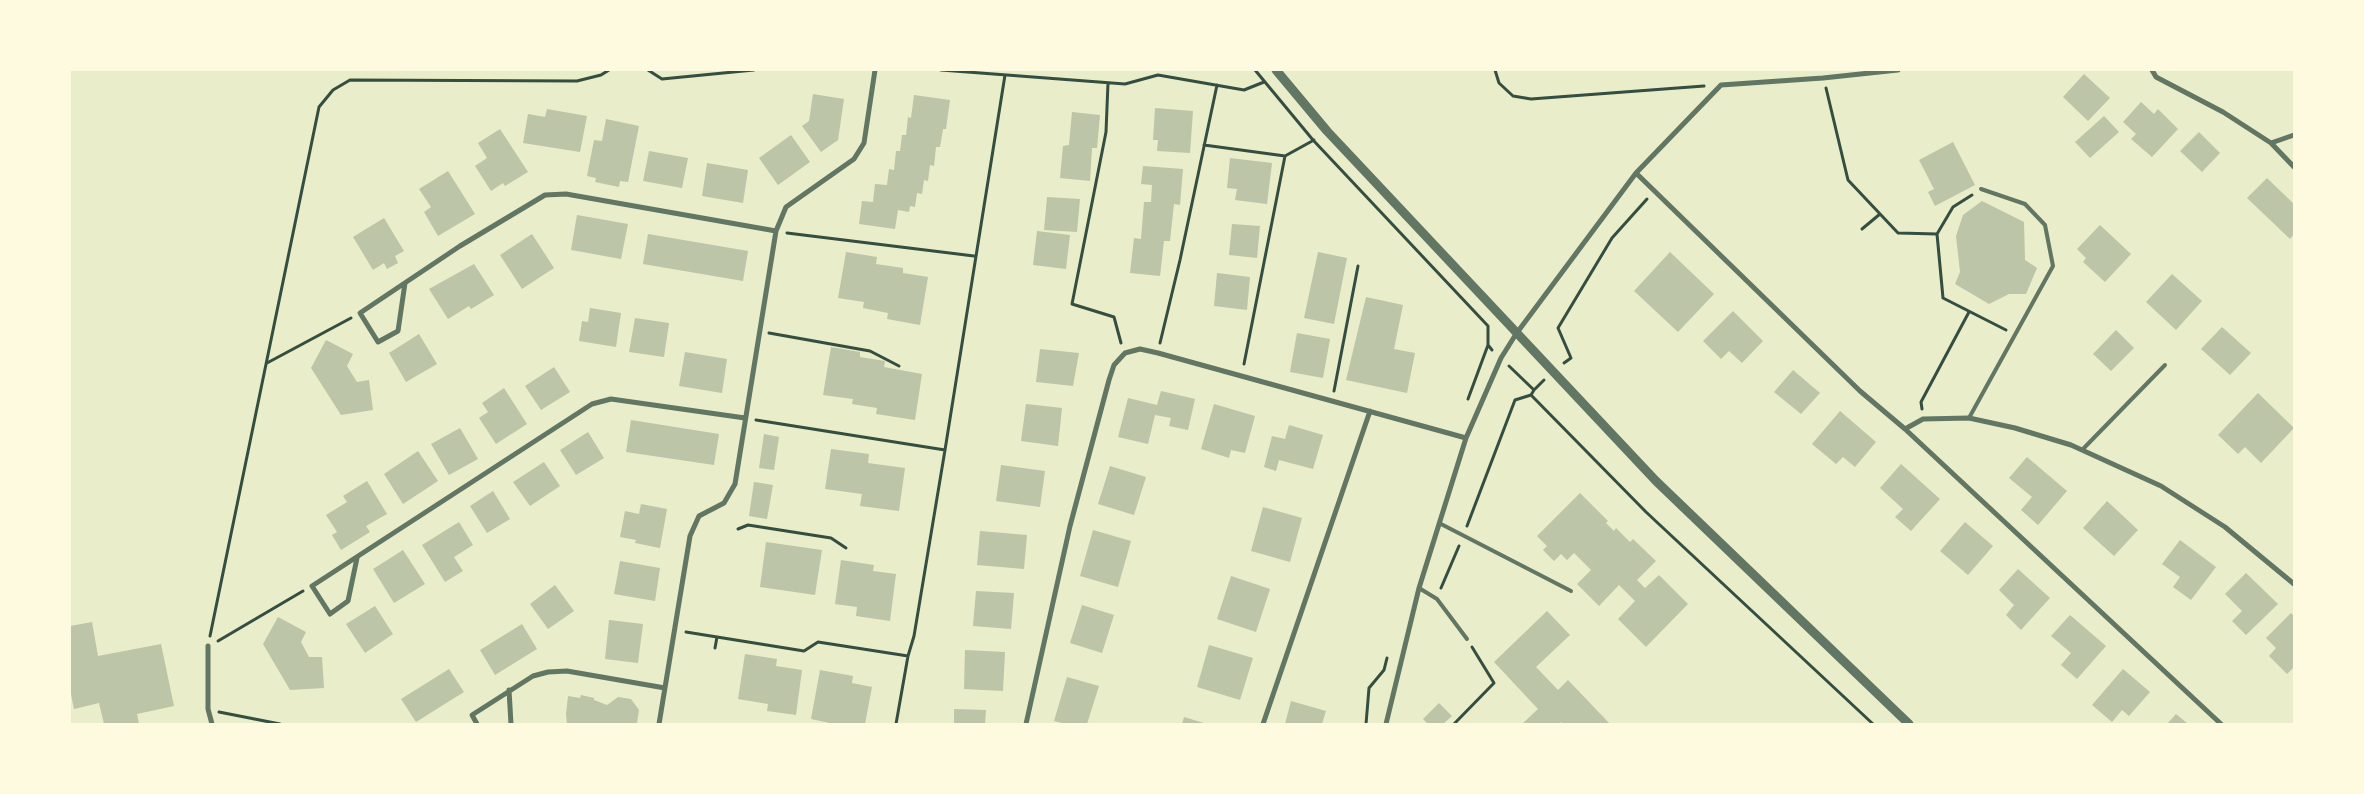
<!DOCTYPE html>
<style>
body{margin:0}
#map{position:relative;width:2364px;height:794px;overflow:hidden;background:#e9edc9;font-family:Karla,sans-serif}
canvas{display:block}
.frame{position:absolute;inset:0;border:71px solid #fefae0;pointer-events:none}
</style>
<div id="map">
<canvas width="2364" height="794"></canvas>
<div class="frame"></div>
</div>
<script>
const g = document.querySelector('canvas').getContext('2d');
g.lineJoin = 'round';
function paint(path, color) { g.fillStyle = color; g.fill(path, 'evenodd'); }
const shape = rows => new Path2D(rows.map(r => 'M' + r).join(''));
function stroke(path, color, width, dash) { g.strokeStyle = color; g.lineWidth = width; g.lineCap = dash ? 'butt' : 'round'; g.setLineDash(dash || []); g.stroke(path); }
const building = shape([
 [2084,74,2110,98,2088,121,2063,97],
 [813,94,844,99,838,140,821,152,802,126,809,121],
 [914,95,950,100,946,129,943,129,940,147,936,147,934,166,930,165,928,181,924,180,922,194,917,193,915,207,910,206,909,212,898,210,895,229,859,224,862,201,873,202,875,184,887,185,889,169,894,170,896,151,900,151,902,135,906,135,908,117,911,118],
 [2141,102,2154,114,2158,109,2178,129,2152,157,2131,139,2136,134,2123,122],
 [1155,108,1193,111,1190,153,1157,151,1158,140,1153,140],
 [547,109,587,116,580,152,523,143,528,114,545,117],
 [1072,112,1100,115,1097,148,1092,148,1090,181,1060,178,1063,146,1069,145],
 [2104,116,2119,132,2090,158,2075,142],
 [606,119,639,126,628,182,620,181,619,187,595,182,596,178,587,176,594,140,602,141],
 [500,129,528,172,505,186,503,183,491,191,475,166,487,158,478,143],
 [2199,132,2220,153,2202,172,2180,151],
 [791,135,810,162,778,185,759,158],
 [1953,142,1975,185,1935,206,1928,192,1934,189,1919,160],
 [649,151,688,158,682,188,643,181],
 [1230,158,1272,163,1267,204,1235,200,1237,189,1227,188],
 [707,163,748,170,743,203,702,196],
 [1143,166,1183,169,1180,205,1174,204,1170,241,1164,241,1160,276,1130,273,1134,238,1141,239,1144,202,1151,202,1152,185,1141,184],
 [448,171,475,214,438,236,424,212,431,207,419,189],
 [2267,178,2294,204,2294,234,2290,239,2247,198],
 [1047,197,1080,199,1077,232,1044,230],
 [1982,201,2024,222,2025,260,2037,268,2026,294,2009,294,1989,304,1955,284,1960,272,1956,236,1963,215],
 [577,215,628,224,621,259,571,250],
 [384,218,404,251,395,256,398,263,387,269,384,263,373,270,353,237],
 [1232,224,1260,226,1257,258,1229,255],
 [2100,225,2131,254,2105,282,2083,262,2086,258,2077,249],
 [1037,231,1070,235,1066,269,1033,265],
 [532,234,554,268,522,289,500,255],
 [648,234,748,251,743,281,643,264],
 [846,252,877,257,876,264,903,268,903,273,928,277,920,325,887,319,888,313,863,308,864,302,838,298],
 [1318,252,1347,258,1334,324,1304,318],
 [1670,252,1714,294,1678,332,1634,291],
 [474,264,494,295,471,309,469,306,448,319,429,289],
 [1217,273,1250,277,1247,310,1214,306],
 [2172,274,2202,301,2176,330,2146,302],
 [1366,297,1403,305,1394,349,1415,353,1407,393,1346,380],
 [590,308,621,313,616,347,579,341,582,321,588,322],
 [1733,311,1763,341,1742,363,1729,351,1721,359,1703,341],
 [635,318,669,323,664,357,629,352],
 [2222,327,2251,353,2230,375,2201,349],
 [2116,330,2134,348,2111,371,2093,354],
 [1297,333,1330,339,1323,378,1290,372],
 [419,334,437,364,406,382,389,353],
 [326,340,353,354,347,366,357,382,369,380,373,410,341,415,311,368],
 [831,347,860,352,860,357,885,361,884,367,922,374,915,420,876,414,877,408,852,404,853,399,823,395],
 [1040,349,1079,353,1073,386,1036,382],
 [685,352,727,359,722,393,679,386],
 [554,367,570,392,541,410,525,386],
 [1793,370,1820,393,1801,414,1774,392],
 [504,388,527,424,496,444,479,418,488,412,482,403],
 [1161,391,1195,399,1188,430,1169,426,1171,418,1155,415,1148,444,1118,437,1128,398,1157,405],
 [2258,393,2294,428,2261,463,2245,447,2238,454,2218,435],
 [1026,404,1062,408,1058,446,1021,441],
 [1214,404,1255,416,1245,453,1231,450,1229,458,1201,449],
 [1840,411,1876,442,1855,467,1843,457,1836,464,1812,444],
 [631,420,719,434,714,465,626,452],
 [1289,425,1323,435,1313,469,1279,460,1276,471,1264,467,1272,436,1285,439],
 [460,428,478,459,449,475,431,444],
 [588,432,604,458,576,475,560,450],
 [764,434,779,437,774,470,759,468],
 [831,449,869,454,868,463,905,468,899,511,860,506,862,494,825,489],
 [418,451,438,481,403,504,384,474],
 [2027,457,2067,491,2038,525,2021,510,2032,497,2009,478],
 [544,462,560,486,530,506,513,482],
 [1901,464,1940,499,1911,531,1895,517,1903,509,1880,488],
 [1001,465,1045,471,1040,507,996,501],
 [1110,466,1146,477,1134,515,1098,504],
 [367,481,387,514,366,526,370,532,341,550,332,535,337,532,326,515,347,502,343,496],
 [754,482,773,485,767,519,749,516],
 [493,491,510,519,487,533,470,506],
 [1580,493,1608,521,1606,523,1614,531,1616,528,1630,542,1633,539,1656,561,1637,580,1645,588,1659,575,1688,604,1646,647,1618,619,1635,601,1619,585,1599,606,1577,584,1591,570,1574,553,1567,560,1561,554,1554,561,1543,550,1547,546,1537,536],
 [2107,501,2138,530,2114,556,2083,528],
 [641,504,667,509,660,548,635,543,636,540,620,537,625,511,639,514],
 [1263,507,1302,518,1290,562,1251,551],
 [459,522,473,545,454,557,463,571,445,582,422,545],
 [1965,522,1993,546,1968,575,1940,551],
 [1093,530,1131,541,1118,587,1080,576],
 [980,531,1027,535,1024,569,977,565],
 [2180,540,2216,567,2191,600,2173,587,2180,577,2162,564],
 [766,542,822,550,815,595,760,587],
 [403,550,425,584,394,603,373,569],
 [841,560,874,565,873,571,896,574,890,621,856,616,857,607,835,604],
 [620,561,660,568,655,601,614,594],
 [2018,569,2050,598,2021,630,2006,615,2014,605,1999,590],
 [2246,573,2278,604,2246,635,2232,621,2242,611,2225,594],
 [1231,576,1270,589,1256,632,1217,619],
 [555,585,574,611,548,629,530,604],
 [976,591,1014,593,1011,629,973,626],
 [1082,605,1114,615,1102,653,1070,643],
 [375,606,393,634,365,653,346,624],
 [1547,611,1570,635,1536,667,1558,690,1568,680,1610,724,1562,724,1561,722,1559,724,1522,724,1538,709,1494,662],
 [2291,613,2294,616,2294,667,2287,674,2269,656,2276,648,2266,638],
 [2070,615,2106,646,2077,679,2061,665,2071,653,2051,636],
 [278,617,306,632,301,642,309,657,322,657,324,688,290,690,263,644],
 [609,620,643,624,638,663,605,659],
 [92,622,98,656,161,644,174,706,137,714,139,724,104,724,99,703,74,709,70,689,70,626],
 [522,624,537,649,495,675,480,650],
 [1209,645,1253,658,1240,700,1197,687],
 [965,650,1005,652,1003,691,964,689],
 [745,654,777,659,776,666,802,670,796,715,767,711,768,704,738,699],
 [449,669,464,692,416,722,401,699],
 [2123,669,2150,692,2129,716,2122,710,2112,722,2092,705],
 [820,670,853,676,852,683,872,687,865,724,834,724,811,719],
 [1067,677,1099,686,1087,724,1066,724,1054,721],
 [581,695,594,698,594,700,607,705,618,697,631,699,639,710,637,723,567,724,566,714,568,696,580,698],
 [1291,701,1326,711,1322,724,1285,724],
 [1439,703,1452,716,1443,724,1428,724,1423,719],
 [954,709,986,710,985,724,954,724],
 [2176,714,2188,724,2167,724],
 [1184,717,1207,724,1182,724]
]);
const path = shape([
 [648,70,662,79,754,70],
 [941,70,1125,84,1158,75,1244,90,1264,82],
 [1255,70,1313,140,1488,326,1488,345,1492,350],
 [1495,70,1499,83,1513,96,1531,99,1704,86],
 [1108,83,1106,132,1072,304,1114,317,1121,343],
 [1826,88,1848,180,1898,233,1937,234],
 [1204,145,1285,156,1314,140],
 [1972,195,1953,207,1937,234,1943,298,2006,330],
 [1862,229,1880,214],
 [787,233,974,256],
 [769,333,870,351,899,366],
 [1160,343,1180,260,1217,85],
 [267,363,351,318],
 [1564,363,1571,358,1558,328,1612,238,1647,199],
 [1244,364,1285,156],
 [1509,366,1534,390,1531,395],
 [1534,390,1544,380],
 [1334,391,1358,266],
 [1531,395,1646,512,1873,724],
 [1468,399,1488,345],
 [1922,409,1921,402,1969,312],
 [756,420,945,450],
 [1467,526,1515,400,1531,395],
 [738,529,748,525,831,538,846,548],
 [1441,588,1459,546],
 [686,632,804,651,818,642,908,656],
 [210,636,319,107,333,90,350,80,577,81,601,75,609,70],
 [218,641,303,591],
 [715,648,717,637],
 [219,712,280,724],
 [896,724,908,656,914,636,945,450,1005,75],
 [1366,724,1369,688,1384,670,1387,658],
 [1454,724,1494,683,1472,647]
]);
const service = shape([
 [1969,418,2053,266,2045,225,2025,204,1981,189],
 [2082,450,2165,365],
 [1441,524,1571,591],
 [1419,588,1437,599,1467,639]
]);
const minor = shape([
 [2152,70,2156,77,2223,112,2271,143,2294,167],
 [2271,143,2294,135],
 [1636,173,1860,391,1905,429,2221,724],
 [405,283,398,331,378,342,360,313,460,246,545,195,566,194,776,231],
 [1905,429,1923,419,1969,418,2015,428,2071,445,2161,486,2225,527,2294,584],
 [357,558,348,601,330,614,312,586,592,404,611,399,745,418],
 [208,646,208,709,212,724],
 [509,690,511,724],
 [477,724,472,715,533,676,548,672,567,671,665,688],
 [659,724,690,536,699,516,724,503,735,484,776,231,786,207,854,159,864,143,875,70],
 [1026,724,1070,526,1109,380,1114,365,1125,353,1140,349,1158,353,1466,438],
 [1263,724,1370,411],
 [1386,724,1419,588,1466,438,1501,358,1516,334,1636,173,1721,85,1823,78,1898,70]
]);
const tertiary = shape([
 [1276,70,1327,131,1656,481,1909,724]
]);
paint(building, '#bcc5a7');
stroke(path, '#344e41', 3);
stroke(service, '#617663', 4);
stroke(minor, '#617663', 5);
stroke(tertiary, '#617663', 9);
</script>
